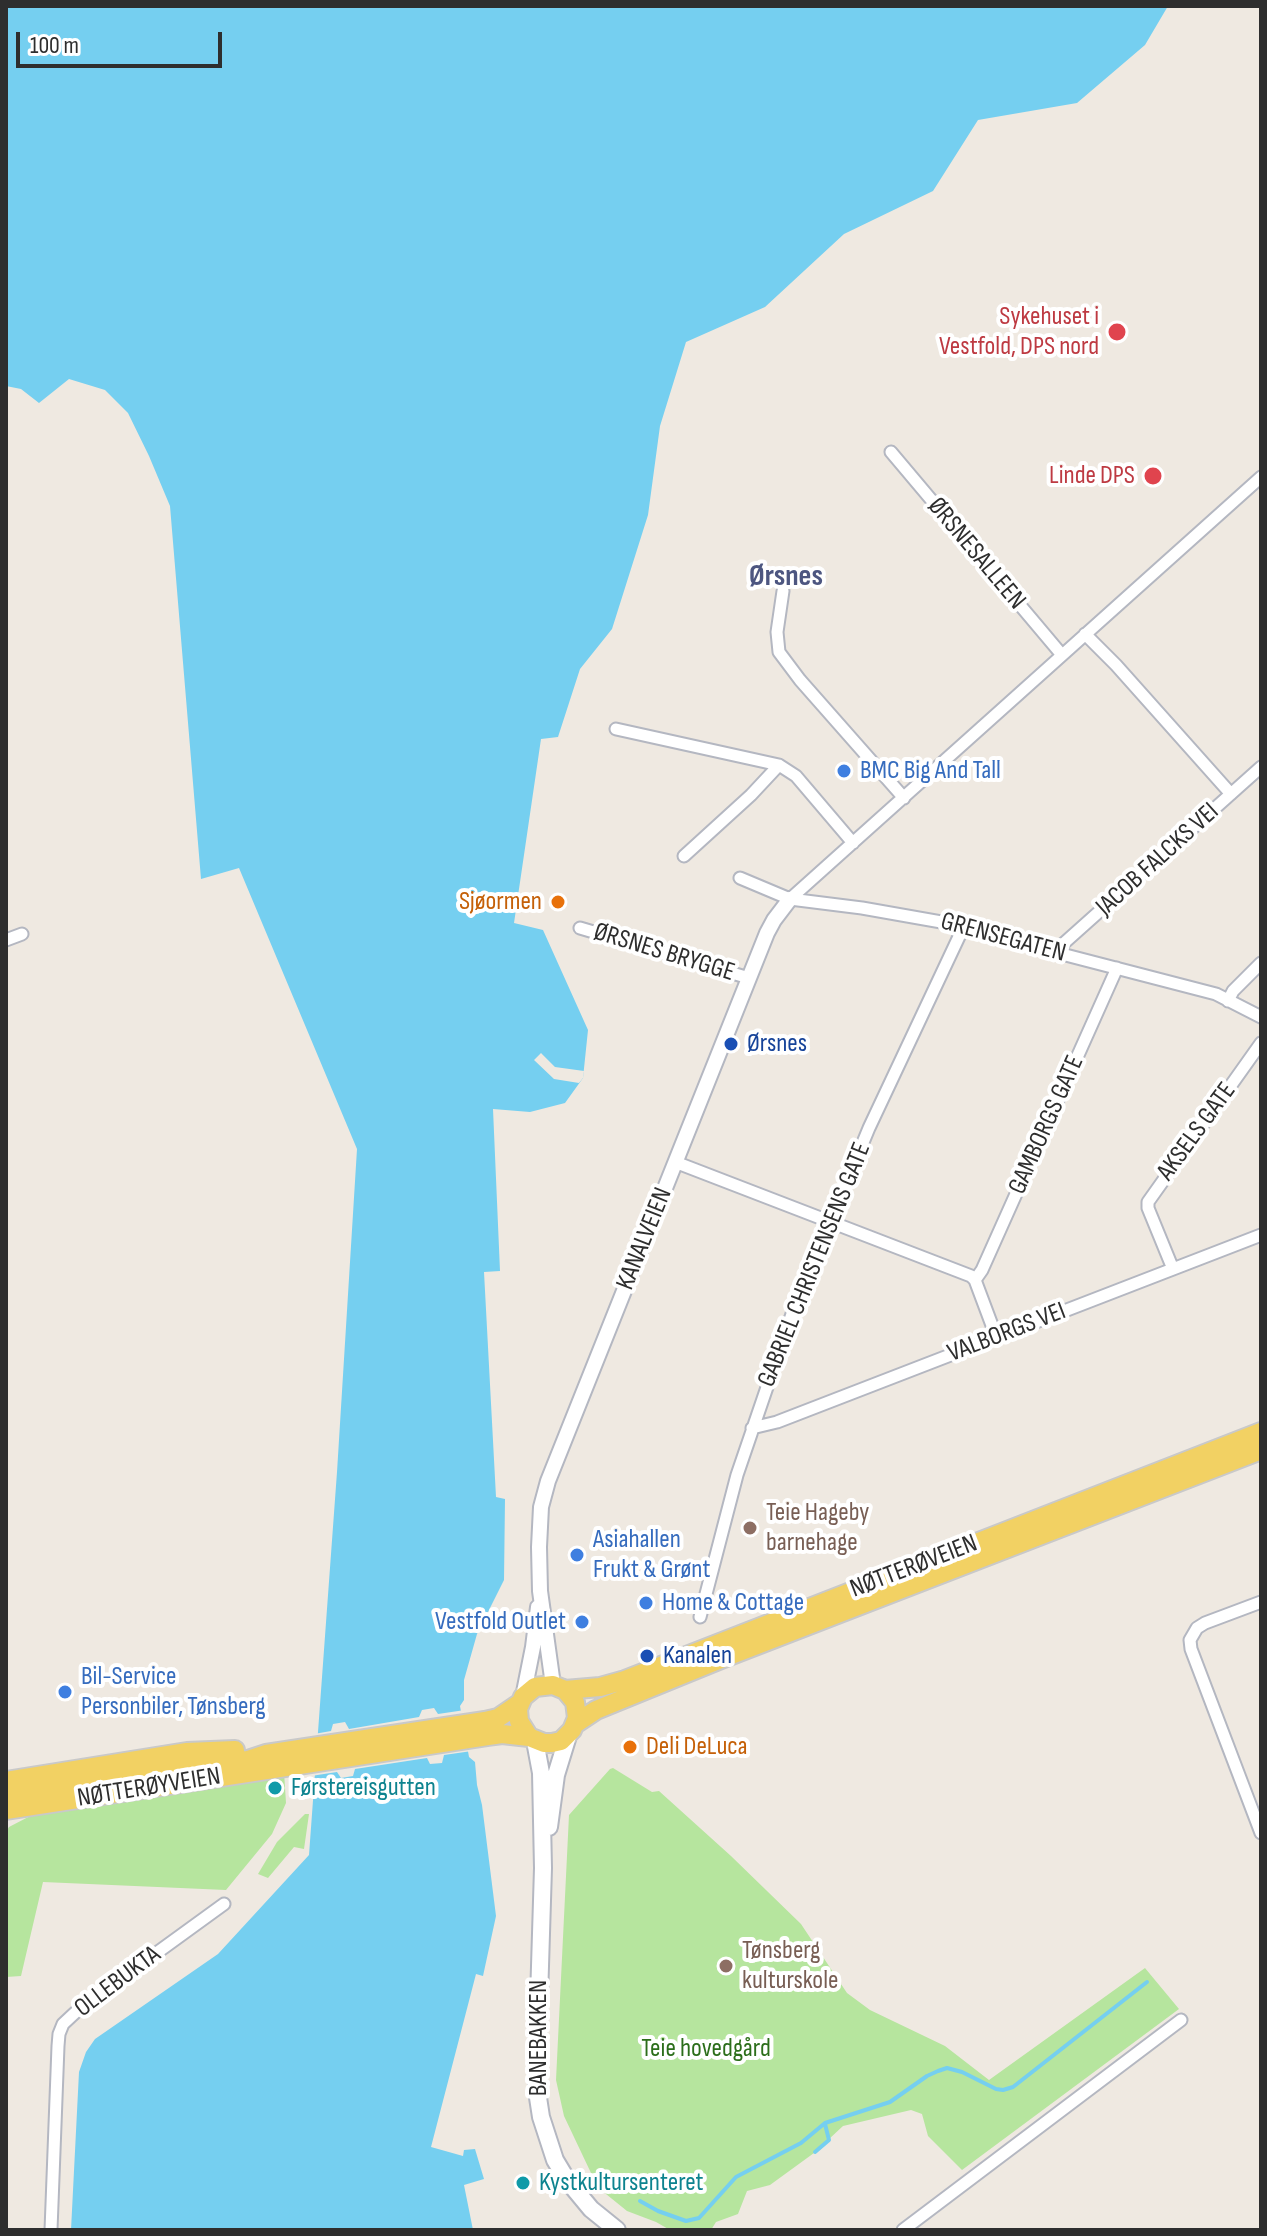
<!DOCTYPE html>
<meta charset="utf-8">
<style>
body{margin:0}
#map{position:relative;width:1267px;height:2236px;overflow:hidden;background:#efe9e1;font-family:"Sofia Sans Condensed",sans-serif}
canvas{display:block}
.frame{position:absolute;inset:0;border:8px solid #2e2e2e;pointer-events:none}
.scale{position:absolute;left:16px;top:32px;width:206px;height:36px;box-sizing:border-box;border:4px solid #2e2e2e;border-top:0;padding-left:10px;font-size:24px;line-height:28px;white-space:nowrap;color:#2e2e2e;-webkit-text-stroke:6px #fff;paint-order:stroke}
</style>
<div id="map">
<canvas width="1267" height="2236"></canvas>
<div class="frame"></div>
<div class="scale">100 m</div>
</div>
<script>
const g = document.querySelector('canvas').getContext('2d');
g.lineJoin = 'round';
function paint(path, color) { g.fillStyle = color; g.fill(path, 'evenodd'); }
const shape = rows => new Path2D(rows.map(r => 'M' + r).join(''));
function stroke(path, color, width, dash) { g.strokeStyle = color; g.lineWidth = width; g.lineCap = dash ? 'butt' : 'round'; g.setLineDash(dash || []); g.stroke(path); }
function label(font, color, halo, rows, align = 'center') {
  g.font = font + ' "Sofia Sans Condensed",sans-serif'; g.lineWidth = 8; g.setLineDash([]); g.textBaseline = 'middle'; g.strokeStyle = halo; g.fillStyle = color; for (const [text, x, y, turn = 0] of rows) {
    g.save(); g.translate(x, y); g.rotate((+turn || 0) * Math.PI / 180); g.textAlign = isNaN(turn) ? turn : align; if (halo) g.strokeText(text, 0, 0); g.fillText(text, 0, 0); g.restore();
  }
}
const green = shape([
 [613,1768,652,1792,659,1791,731,1856,801,1924,847,1993,870,2010,945,2046,989,2080,1145,1968,1179,2009,962,2170,928,2136,922,2114,911,2110,843,2126,814,2153,770,2185,747,2191,738,2214,716,2222,711,2230,670,2230,656,2222,627,2211,601,2190,591,2173,564,2116,556,2080,569,1815,610,1769],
 [284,1772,286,1803,272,1834,226,1890,43,1882,21,1976,6,1977,6,1832,9,1827,34,1814],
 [305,1814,309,1814,304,1849,294,1847,268,1878,258,1874,277,1842]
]);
const water = shape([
 [6,6,1168,6,1145,45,1077,103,978,120,933,191,844,234,765,307,686,342,660,426,648,515,612,629,580,669,558,737,541,739,514,923,543,930,588,1030,583,1078,565,1103,530,1112,493,1109,500,1271,484,1272,496,1497,505,1499,504,1580,477,1634,464,1680,464,1700,460,1706,469,1757,475,1762,477,1785,482,1805,496,1916,483,1976,476,1974,431,2147,463,2156,464,2150,475,2149,484,2179,464,2185,473,2230,71,2230,79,2072,86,2052,95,2039,218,1954,309,1855,337,1472,357,1149,239,868,201,879,170,506,149,456,128,413,105,390,69,379,39,403,21,389,6,386]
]);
const pier = shape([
 [541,1053,555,1067,584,1071,583,1078,579,1083,554,1079,534,1060],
 [434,1708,438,1714,465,1710,472,1751,444,1755,442,1763,430,1764,427,1758,355,1769,353,1776,341,1778,337,1772,311,1776,314,1734,331,1731,333,1724,345,1722,349,1729,419,1717,422,1710]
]);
const stream = shape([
 [815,2152,829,2140,825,2124],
 [640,2201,658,2211,686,2221,699,2218,736,2177,801,2143,825,2123,890,2102,927,2076,938,2071,947,2068,962,2072,996,2089,1003,2090,1013,2087,1147,1982]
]);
const minor = shape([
 [891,452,1062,655],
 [783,591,777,632,779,652,800,680,904,798],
 [1085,634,1116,665,1231,794],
 [616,729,779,765,796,776,853,843],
 [684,856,751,795,779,765],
 [740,878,790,899,862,908,964,926,1054,952,1216,994,1261,1017],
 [790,899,1261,477],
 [580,928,749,978],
 [6,940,22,934],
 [1054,952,1261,767],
 [1228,1001,1233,991,1261,963],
 [675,1162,971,1276,975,1280,996,1336],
 [1173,1269,1148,1208,1148,1202,1261,1043],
 [975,1280,982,1270,1117,968],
 [752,1428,777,1422,1261,1235],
 [1261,1602,1205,1623,1197,1628,1190,1640,1191,1649,1261,1833],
 [700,1617,737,1475,792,1314,869,1128,964,926],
 [51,2230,58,2046,59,2034,63,2024,78,2010,224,1904],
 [903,2230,1181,2020]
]);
const tertiary = shape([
 [553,1685,540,1591,539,1547,541,1507,548,1481,767,933,774,920,790,899],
 [523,1697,533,1647,538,1607]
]);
const secondary = shape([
 [535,1741,541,1773,543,1868,537,2064,537,2091,541,2117,555,2160,567,2180,591,2209,617,2230],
 [549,1827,556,1775,568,1736]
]);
const primary = shape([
 [565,1690,575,1702,577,1718,572,1730,561,1741,552,1743,544,1743,529,1737,519,1721,518,1709,523,1697,535,1687,553,1685,565,1690,600,1687,625,1680,1261,1432],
 [575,1724,596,1710,721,1659,1261,1450],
 [6,1781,187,1752,235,1750],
 [6,1794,207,1764,248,1760,266,1754,485,1721,498,1718,520,1703],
 [6,1810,488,1736,502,1734,529,1737]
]);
const markers = [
 [1117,332,10,"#e0444e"],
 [1153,476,10,"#e0444e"],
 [844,771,8,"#3f7fe0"],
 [558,902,8,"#e8710a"],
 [731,1044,8,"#1a4fb4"],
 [750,1528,8,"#8d6e63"],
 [577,1555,8,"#3f7fe0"],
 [646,1603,8,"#3f7fe0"],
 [582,1622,8,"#3f7fe0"],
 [647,1656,8,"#1a4fb4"],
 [65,1692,8,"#3f7fe0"],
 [630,1747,8,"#e8710a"],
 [275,1788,8,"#0f9aa8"],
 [726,1966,8,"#8d6e63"],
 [523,2183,8,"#0f9aa8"]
];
const healthNames = [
 ["Sykehuset i",1099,317],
 ["Vestfold, DPS nord",1099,347],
 ["Linde DPS",1135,476]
];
const streetNames = [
 ["ØRSNESALLEEN",976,554,50],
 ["JACOB FALCKS VEI",1158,860,-42],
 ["GRENSEGATEN",1003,938,15],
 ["ØRSNES BRYGGE",664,953,17],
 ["GAMBORGS GATE",1047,1125,-66],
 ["AKSELS GATE",1197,1132,-54],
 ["KANALVEIEN",645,1239,-68],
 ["GABRIEL CHRISTENSENS GATE",815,1265,-68],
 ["VALBORGS VEI",1007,1333,-21],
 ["NØTTERØVEIEN",914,1567,-21],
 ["NØTTERØYVEIEN",149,1788,-9],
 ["OLLEBUKTA",118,1982,-37],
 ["BANEBAKKEN",539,2038,-90]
];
const shopNames = [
 ["BMC Big And Tall",860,771],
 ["Asiahallen",593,1540],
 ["Frukt & Grønt",593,1570],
 ["Home & Cottage",662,1603],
 ["Vestfold Outlet",566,1622,"right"],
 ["Bil-Service",81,1677],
 ["Personbiler, Tønsberg",81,1707]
];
const foodNames = [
 ["Sjøormen",542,902],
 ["Deli DeLuca",646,1747,"left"]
];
const transitNames = [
 ["Ørsnes",747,1044],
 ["Kanalen",663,1656]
];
const educationNames = [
 ["Teie Hageby",766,1513],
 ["barnehage",766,1543],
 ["Tønsberg",742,1951],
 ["kulturskole",742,1981]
];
const cultureNames = [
 ["Førstereisgutten",291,1788],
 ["Kystkultursenteret",539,2183]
];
const parkNames = [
 ["Teie hovedgård",706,2049]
];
const quarterNames = [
 ["Ørsnes",786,577]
];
paint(green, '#b6e59e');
paint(water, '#75cff0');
paint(pier, '#efe9e1');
stroke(stream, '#75cff0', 4);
stroke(minor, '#b4b7c1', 15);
stroke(tertiary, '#b4b7c1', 18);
stroke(secondary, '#b4b7c1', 20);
stroke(primary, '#c9c9c9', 22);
stroke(minor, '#fff', 11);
stroke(tertiary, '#fff', 14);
stroke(secondary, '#fff', 16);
stroke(primary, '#f2d163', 18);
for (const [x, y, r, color] of markers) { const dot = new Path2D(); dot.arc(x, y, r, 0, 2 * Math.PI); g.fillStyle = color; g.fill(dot); stroke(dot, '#fff', 3); }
label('26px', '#be3a42', '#fff', healthNames, 'right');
label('26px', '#2e2e2e', '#fff', streetNames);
label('26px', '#366cbe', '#fff', shopNames, 'left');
label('26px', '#c56008', '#fff', foodNames, 'right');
label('26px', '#164399', '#fff', transitNames, 'left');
label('26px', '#785e54', '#fff', educationNames, 'left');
label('26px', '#0d838f', '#fff', cultureNames, 'left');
label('26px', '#2c6e1b', '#fff', parkNames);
label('bold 30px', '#4d5680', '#fff', quarterNames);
</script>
